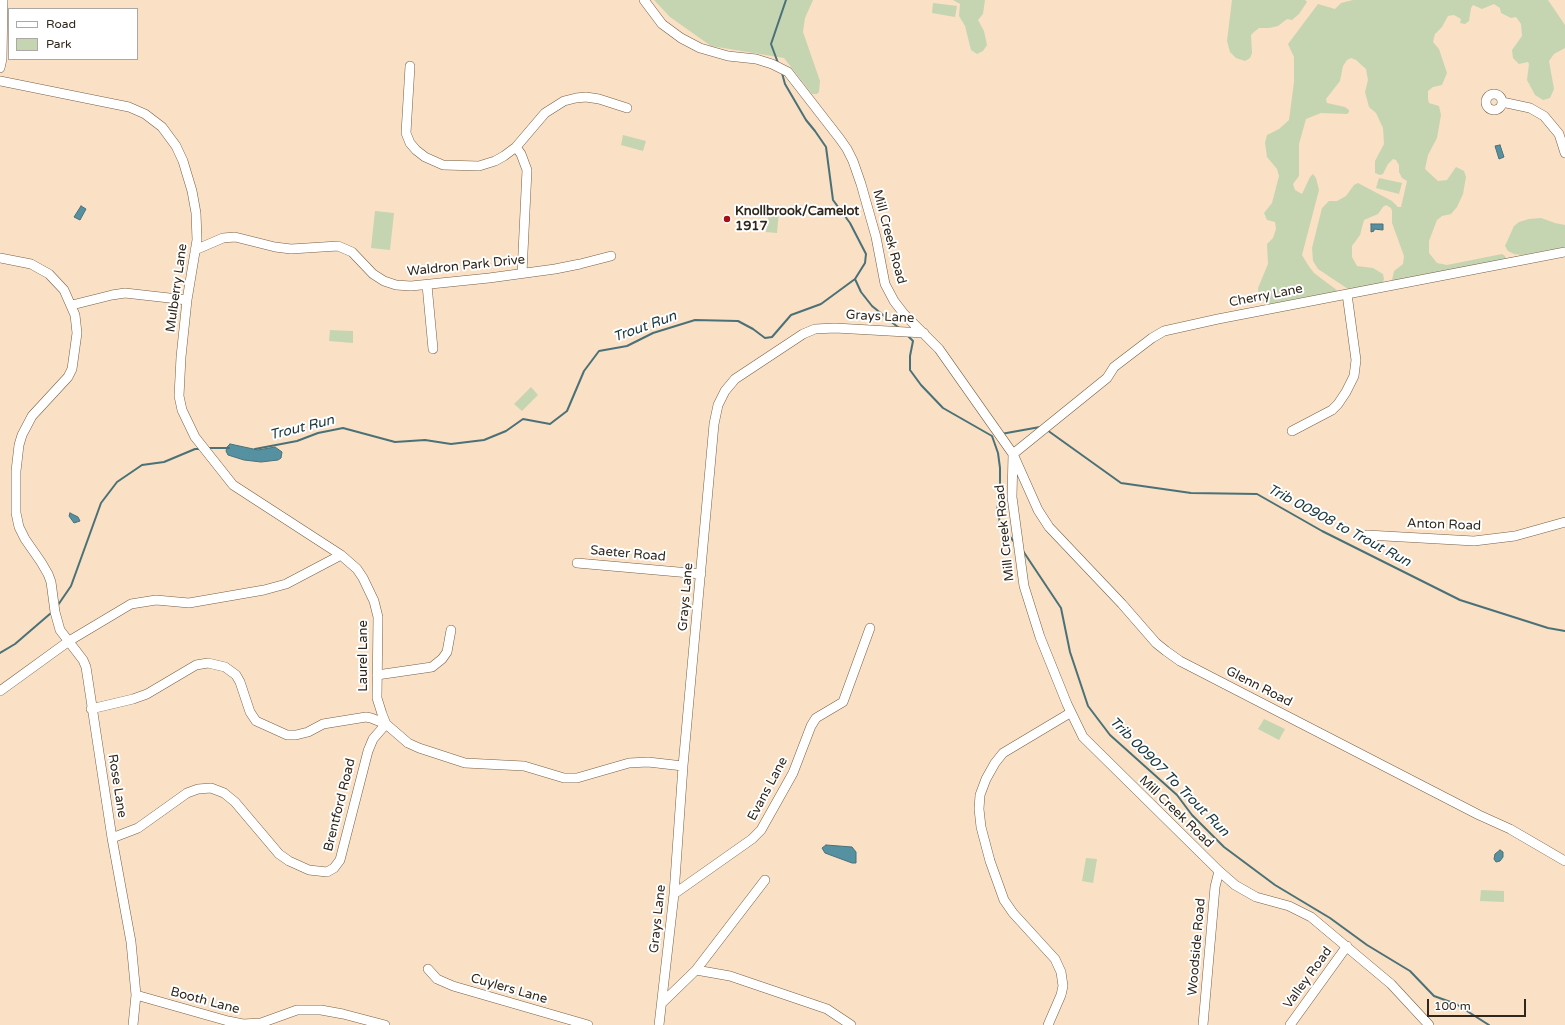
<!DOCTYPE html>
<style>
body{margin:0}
#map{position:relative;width:1565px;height:1025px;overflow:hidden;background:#fae0c4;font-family:"Varela Round",sans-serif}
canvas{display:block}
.legend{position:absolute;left:8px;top:8px;width:130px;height:52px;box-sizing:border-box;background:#fff;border:1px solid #aca9a4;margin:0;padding:5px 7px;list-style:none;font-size:12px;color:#30271c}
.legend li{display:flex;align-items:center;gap:8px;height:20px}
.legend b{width:20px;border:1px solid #aca9a4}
.scale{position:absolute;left:1427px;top:999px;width:99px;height:18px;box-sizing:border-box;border:2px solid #30271c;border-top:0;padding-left:5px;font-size:12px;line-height:14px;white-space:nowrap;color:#30271c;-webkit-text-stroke:3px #fff;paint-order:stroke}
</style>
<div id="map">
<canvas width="1565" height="1025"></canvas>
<ul class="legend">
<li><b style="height:5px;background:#fff"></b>Road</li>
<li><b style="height:11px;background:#c5d5b2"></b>Park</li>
</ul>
<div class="scale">100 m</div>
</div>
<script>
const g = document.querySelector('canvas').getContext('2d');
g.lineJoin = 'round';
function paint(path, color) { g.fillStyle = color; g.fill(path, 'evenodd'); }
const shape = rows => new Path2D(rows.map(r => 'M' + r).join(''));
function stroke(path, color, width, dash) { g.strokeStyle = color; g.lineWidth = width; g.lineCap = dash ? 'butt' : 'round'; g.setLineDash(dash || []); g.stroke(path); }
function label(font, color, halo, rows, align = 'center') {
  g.font = font + ' "Varela Round",sans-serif'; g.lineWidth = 4; g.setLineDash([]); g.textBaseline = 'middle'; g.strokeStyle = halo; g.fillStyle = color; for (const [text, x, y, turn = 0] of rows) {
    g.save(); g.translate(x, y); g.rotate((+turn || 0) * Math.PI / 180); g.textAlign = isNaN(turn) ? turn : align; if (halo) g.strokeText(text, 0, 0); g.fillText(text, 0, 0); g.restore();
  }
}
const green = shape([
 [654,0,813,0,805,18,803,32,820,81,819,92,817,94,812,94,784,58,711,46,670,17],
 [953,0,985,0,983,14,978,20,984,31,987,45,983,51,977,54,971,50,965,26,959,16,960,4],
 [1232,0,1305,0,1307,2,1299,14,1292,20,1287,19,1278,26,1269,28,1259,28,1254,32,1251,35,1252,53,1250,58,1245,61,1236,58,1230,52,1227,41],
 [1353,0,1548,0,1565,25,1565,48,1554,54,1549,61,1554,89,1550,98,1543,100,1535,95,1527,80,1529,64,1528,62,1519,64,1513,58,1512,50,1522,36,1521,24,1516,17,1511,18,1501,13,1500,8,1494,4,1482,9,1473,5,1471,8,1469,21,1465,24,1460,23,1461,19,1454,15,1448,16,1442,27,1435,34,1433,42,1439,49,1447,73,1442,85,1433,87,1428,91,1428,99,1429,103,1439,106,1441,115,1437,138,1428,155,1425,169,1438,181,1447,180,1456,167,1464,171,1466,177,1463,194,1457,207,1451,214,1442,216,1437,220,1429,241,1429,253,1437,263,1447,265,1502,254,1505,256,1506,259,1393,282,1392,280,1394,271,1403,264,1404,256,1392,223,1392,211,1391,208,1386,205,1383,207,1378,214,1364,220,1360,235,1352,246,1352,257,1357,266,1373,268,1383,274,1384,279,1383,283,1348,289,1318,269,1313,261,1312,248,1322,208,1329,201,1337,201,1346,196,1354,185,1358,183,1392,201,1398,207,1401,207,1407,181,1402,178,1399,172,1399,165,1396,160,1393,159,1388,164,1383,174,1380,175,1375,173,1375,161,1384,144,1383,128,1376,113,1369,107,1365,92,1368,80,1366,69,1356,60,1351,58,1347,60,1343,66,1340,81,1326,99,1327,103,1345,107,1349,110,1349,112,1347,114,1321,113,1306,119,1299,144,1299,176,1293,184,1295,190,1302,194,1310,177,1313,174,1316,178,1319,190,1302,255,1308,265,1314,273,1338,291,1270,304,1259,299,1258,288,1268,264,1267,244,1273,238,1276,229,1275,222,1267,220,1264,213,1272,203,1279,176,1277,169,1267,157,1265,143,1267,135,1279,129,1289,120,1294,82,1294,57,1288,44,1318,4,1335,9,1341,3],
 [933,3,957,6,955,17,932,13],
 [623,135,646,141,643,151,621,145],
 [1379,178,1402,183,1399,194,1376,188],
 [769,209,779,210,777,233,766,232],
 [375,211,394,213,390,250,371,248],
 [1541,218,1555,223,1565,225,1565,247,1522,255,1514,254,1508,251,1505,246,1514,226,1519,222,1529,219],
 [330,330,353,331,353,343,329,341],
 [531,387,538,395,522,411,514,404],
 [1264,719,1285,729,1279,740,1258,729],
 [1086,858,1097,859,1093,883,1082,881],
 [1481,890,1504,891,1504,902,1480,901]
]);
const water = shape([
 [1500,145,1504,157,1499,159,1495,146,1500,145],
 [81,206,86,209,80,220,74,217,81,206],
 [1371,224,1383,224,1383,230,1374,229,1374,231,1371,232,1371,224],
 [230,444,258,450,275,447,282,452,281,458,278,460,261,462,244,460,228,455,226,451,227,447,230,444],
 [70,513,78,517,80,521,74,523,69,516,70,513],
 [826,845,852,847,856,852,856,863,852,863,825,853,822,848,826,845],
 [1500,850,1503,852,1503,857,1500,861,1496,862,1494,859,1495,854,1500,850]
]);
const stream = shape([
 [778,63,771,44,786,0],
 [855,279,861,292,872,306,899,328],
 [907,335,913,341,910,356,910,370,921,385,943,408,992,436,998,453,1000,468,1000,491,997,511,1001,526,1015,543],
 [1047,430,1121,483,1191,493,1257,494,1322,531,1460,600,1548,628,1565,631],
 [1001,434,1040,427],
 [207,448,229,448],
 [255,449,297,441,318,433,343,428,395,442,425,440,451,444,484,440,506,431,523,419,550,424,567,411,584,371,599,351,627,346,653,333,695,320,738,321,753,329,765,338,772,337,791,315,821,304,855,279,865,263,866,254,850,223,833,200,826,147,815,131,806,120,785,84,782,73],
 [1023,551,1061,608,1070,652,1088,706,1110,735,1177,795,1192,815,1224,847,1275,885,1330,918,1367,945,1410,971,1434,996,1456,1004,1489,1025],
 [58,605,71,586,101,503,117,482,142,465,164,462,195,449,201,449],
 [0,653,15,644,51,613]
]);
const minor = shape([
 [644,0,662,24,681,38,700,48,728,56,756,59,772,64,788,72,840,139,847,149,853,161,861,184,876,237,885,284,894,301,904,314,939,349,1013,454,1012,497,1024,586,1040,637,1067,704,1083,737,1219,871,1235,885,1256,897,1289,906,1311,917,1391,984,1429,1025],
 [410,66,406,133,410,143,416,150,425,157,443,165,479,166,495,161,504,156,516,147,545,113,564,101,576,98,586,97,599,99,627,108],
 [0,68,2,59,3,0],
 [0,81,129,107,145,114,162,127,176,146,183,161,192,191,196,213,197,240,187,300,181,357,179,396,182,410,195,437,233,485,341,555],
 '1486 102a8 8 0 1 1 16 0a8 8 0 1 1-16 0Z',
 [1502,102,1530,108,1544,116,1559,134,1565,153],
 [516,147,521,154,527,170,522,273],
 [195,250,223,238,235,237,275,247,291,249,338,246,352,252,373,274,384,281,396,285,411,286,489,278,555,269,580,264,611,256],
 [1565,252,1218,319,1164,331,1152,338,1114,367,1107,378,1013,454,1038,510,1049,527,1122,604,1156,643,1166,651,1180,661,1479,815,1510,829,1565,861],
 [0,258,31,264,49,274,64,290,75,315,77,333,72,369,68,377,32,416,22,435,19,445,16,471,16,513,19,527,25,539,41,562,48,574,51,582,55,612,60,630,83,660,86,667,112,838,131,942,136,995,133,1025],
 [427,285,433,349],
 [72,305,112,295,125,293,187,300],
 [1292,431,1332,410,1338,404,1346,392,1354,376,1356,360,1347,294],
 [1367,535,1474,541,1515,536,1565,522],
 [577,563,701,574],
 [377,675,432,667,442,659,447,652,451,630],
 [0,691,69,641,131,604,156,600,189,603,264,590,286,584,341,555,357,569,363,578,374,601,378,617,377,698,382,714,386,724,408,743,419,748,465,763,524,766,564,778,577,778,629,763,648,762,683,766],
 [91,709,133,699,147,694,196,665,208,663,225,667,236,675,240,682,250,712,256,721,287,735,296,735,308,732,323,724,366,717,371,718,386,724],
 [112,838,138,828,187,793,198,789,211,788,224,793,235,802,279,854,289,861,309,870,327,872,334,868,340,860,368,751,373,739,386,724],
 [674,894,752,839,761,830,793,773,811,726,816,718,843,702,870,628],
 [428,969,437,979,453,986,588,1025],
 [696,970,765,880],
 [136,995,228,1021,243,1024,261,1023,297,1010,321,1010,343,1014,385,1025],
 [663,1002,696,970,730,976,827,1009,851,1025],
 [659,1025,674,894,683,766,708,490,714,424,718,405,725,391,735,379,803,334,815,329,835,328,924,333],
 [1048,1025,1061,995,1063,986,1061,972,1055,959,1013,913,1004,900,990,861,981,827,979,809,980,795,986,779,995,763,1003,753,1070,713],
 [1203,1025,1215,887,1219,871],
 [1290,1025,1347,946]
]);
const markers = [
 [727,219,4,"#a50e14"]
];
const poiNames = [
 ["Knollbrook/Camelot",735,212],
 ["1917",735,227]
];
const streetNames = [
 ["Mill Creek Road",889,237,75],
 ["Waldron Park Drive",466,266,-6],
 ["Mulberry Lane",177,288,-82],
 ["Cherry Lane",1266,296,-11],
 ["Grays Lane",880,317,3],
 ["Anton Road",1444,525,2],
 ["Mill Creek Road",1005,533,-96],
 ["Saeter Road",628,554,5],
 ["Grays Lane",686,597,-85],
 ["Laurel Lane",364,656,-90],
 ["Glenn Road",1259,687,27],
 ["Rose Lane",117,786,81],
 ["Evans Lane",768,789,-62],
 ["Brentford Road",340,805,-76],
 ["Mill Creek Road",1176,812,44],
 ["Grays Lane",658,919,-84],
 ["Woodside Road",1197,947,-85],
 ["Valley Road",1308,978,-54],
 ["Cuylers Lane",509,989,16],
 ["Booth Lane",205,1001,15]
];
const waterNames = [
 ["Trout Run",645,327,-20],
 ["Trout Run",302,428,-14],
 ["Trib 00908 to Trout Run",1339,526,28],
 ["Trib 00907 To Trout Run",1169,777,45]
];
paint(green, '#c5d5b2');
paint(water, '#5591a0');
stroke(water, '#4a7178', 1);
stroke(stream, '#4a7178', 2);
stroke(minor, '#765f46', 10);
stroke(minor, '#fff', 9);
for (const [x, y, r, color] of markers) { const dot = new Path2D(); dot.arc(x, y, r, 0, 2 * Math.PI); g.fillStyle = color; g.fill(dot); stroke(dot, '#fff', 1.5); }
label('bold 13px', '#30271c', '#fff', poiNames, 'left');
label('13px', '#30271c', '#fff', streetNames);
label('italic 14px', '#18363d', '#fff', waterNames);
</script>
